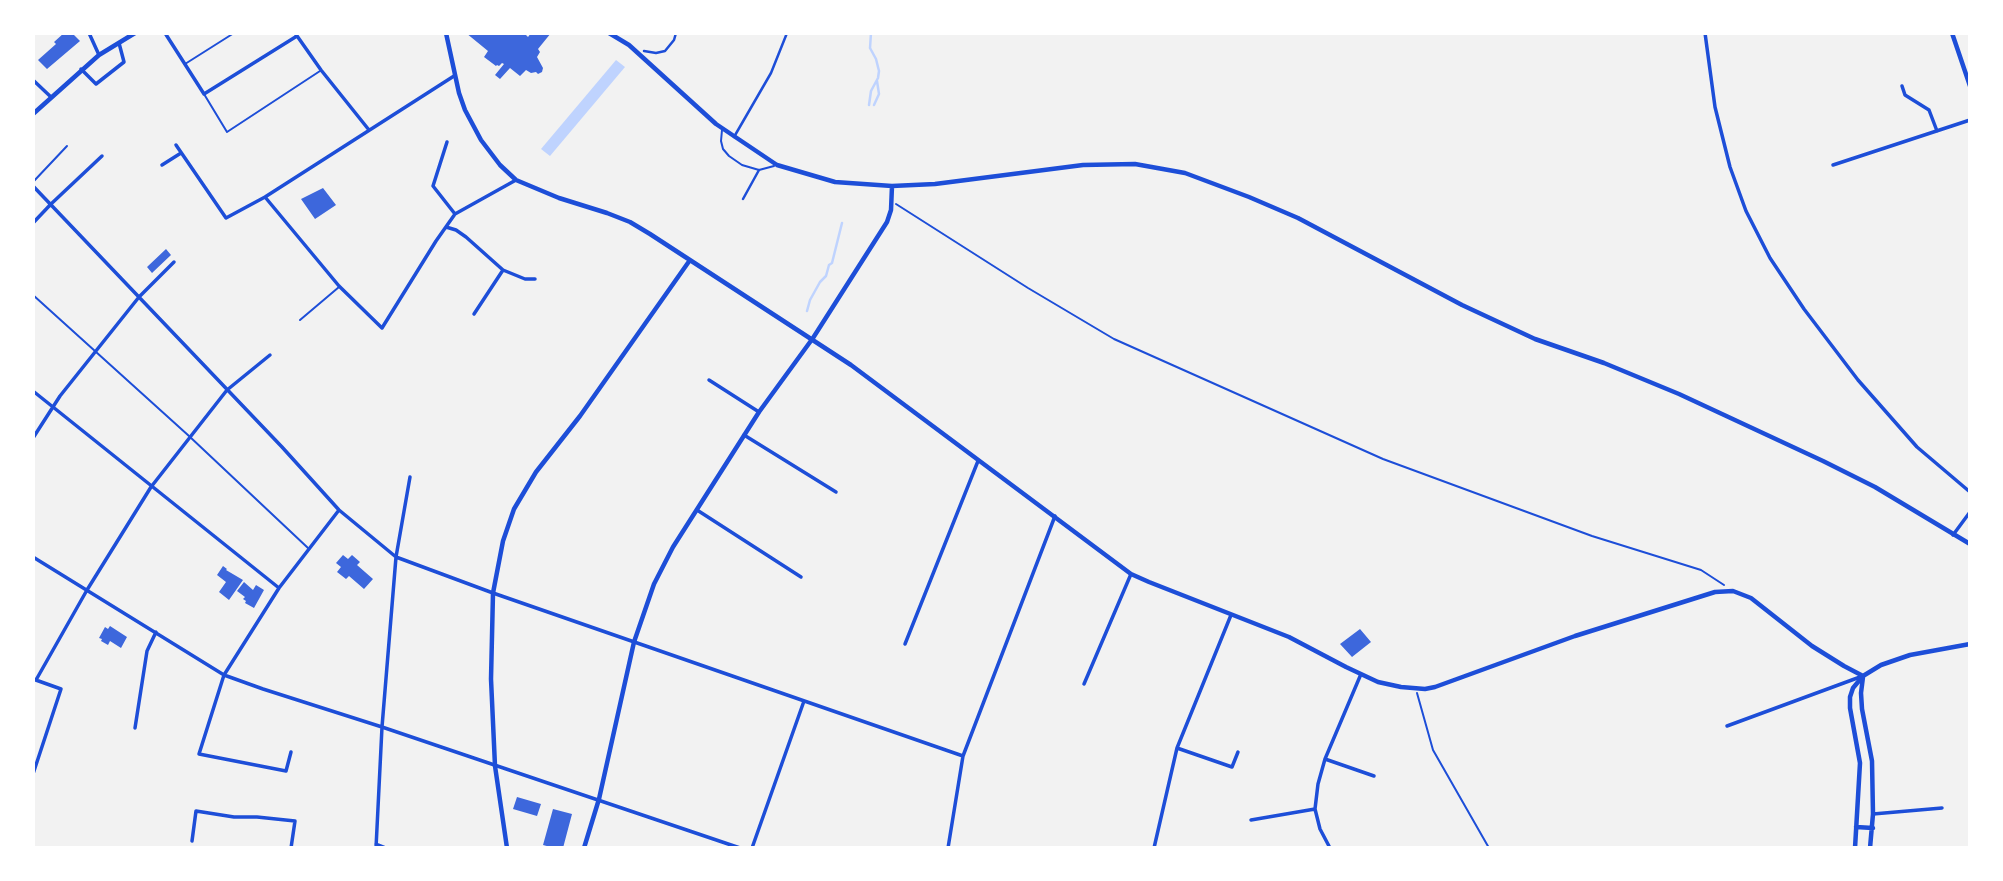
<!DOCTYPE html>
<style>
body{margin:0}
#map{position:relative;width:2003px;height:881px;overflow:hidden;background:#f2f2f2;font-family:"Open Sans",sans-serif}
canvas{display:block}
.frame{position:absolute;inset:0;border:35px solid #fff;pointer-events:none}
</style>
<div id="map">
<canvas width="2003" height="881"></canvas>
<div class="frame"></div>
</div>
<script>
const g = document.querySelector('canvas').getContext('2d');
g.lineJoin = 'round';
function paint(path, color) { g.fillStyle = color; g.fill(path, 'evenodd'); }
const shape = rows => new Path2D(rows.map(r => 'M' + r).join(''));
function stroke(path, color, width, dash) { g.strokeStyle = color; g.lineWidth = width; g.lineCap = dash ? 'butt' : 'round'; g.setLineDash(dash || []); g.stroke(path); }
const water = shape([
 [616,60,625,67,550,156,541,149]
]);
const stream = shape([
 [869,105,871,91,878,78,879,71,876,59,870,48,871,33],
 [874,105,879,94,877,81],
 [807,311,810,300,820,282,826,276,829,265,832,263,842,223]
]);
const building = shape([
 [64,33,72,33,80,41,47,69,38,60,56,44,54,42],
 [466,33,528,33,526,35,528,37,531,33,551,33,538,49,540,52,537,57,543,68,542,72,538,74,536,72,531,73,526,70,520,76,510,68,500,79,495,75,504,64,502,63,499,66,497,65,496,66,484,57,488,51],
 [323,188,336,205,315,219,301,199],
 [166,249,171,255,152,273,147,267],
 [343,555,348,559,352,555,360,562,357,565,373,579,364,589,349,576,346,579,337,572,341,567,336,563],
 [223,566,227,569,226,570,243,580,229,600,219,592,226,582,217,575],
 [244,582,253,590,256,585,264,590,254,608,245,603,246,601,243,599,245,597,237,591],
 [110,626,127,637,121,648,110,641,108,645,101,641,102,639,99,638,105,627,108,629],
 [1360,629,1371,642,1352,657,1340,644],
 [517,797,541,804,537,816,513,809],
 [553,809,572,814,563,848,554,848,543,845]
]);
const path = shape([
 [896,204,1028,288,1114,339,1383,459,1592,536,1701,570,1724,585],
 [1417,693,1433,750,1489,848]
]);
const service = shape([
 [185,64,234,33],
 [204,94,227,132,320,71],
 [722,130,721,141,723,149,729,156,742,165,759,170,774,166],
 [33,182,67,146],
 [33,295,189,436,308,548],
 [300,320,339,287]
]);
const pedestrian = shape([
 [644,51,656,53,665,51,674,40,676,33],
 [734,137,771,73,787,33],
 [743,199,759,170]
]);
const minor = shape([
 [89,33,99,55],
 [165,33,204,94,297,36],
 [295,33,321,70,369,130],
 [1705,33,1715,107,1730,167,1746,211,1770,258,1804,309,1858,380,1917,447,1970,492],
 [81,69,96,84,124,62,119,43],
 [33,80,51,97],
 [1902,86,1905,95,1929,110,1937,131],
 [447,142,433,186,455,214],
 [176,145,226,218,265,197,454,76],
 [162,165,181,153],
 [1833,165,1970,120],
 [33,186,282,447,339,510,396,557,493,593,963,756],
 [265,197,339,286,382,328,436,241,455,214,516,180],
 [33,223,51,204,102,156],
 [446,227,456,230,466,237,503,270,474,314],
 [503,270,525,279,535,279],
 [709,380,759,412],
 [33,391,279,588],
 [744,435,836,492],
 [33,438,60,396,139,297,174,262],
 [697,510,801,577],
 [1953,535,1970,512],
 [33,557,224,675,263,689,382,727,740,848],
 [905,644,978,461],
 [33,679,61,689,33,774],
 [36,680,87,590,151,487,227,390,270,355],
 [1084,684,1131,574],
 [1727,726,1860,677],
 [135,728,147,651,156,632],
 [1177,748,1232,767,1238,752],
 [291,752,286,771,199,754,224,675,279,588,339,510],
 [1325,759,1374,776],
 [1873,814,1942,808],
 [1251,820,1315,809],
 [192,841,196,811,234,817,257,817,295,821,291,848],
 [376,844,386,848],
 [376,848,382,727,396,557,410,477],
 [752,848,804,701],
 [948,848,963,756,1055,516],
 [1154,848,1177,748,1231,615],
 [1330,848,1320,829,1315,809,1318,784,1325,759,1361,674]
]);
const tertiary = shape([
 [446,33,459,93,465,110,481,140,500,165,516,180,559,198,607,213,630,222,650,234,851,365,1131,574,1149,582,1289,637,1346,667,1378,682,1401,687,1425,689,1435,687,1575,636,1715,592,1733,591,1751,598,1812,646,1844,666,1863,676],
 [609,33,629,45,716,124,777,165,835,182,892,186,935,184,1083,165,1135,164,1185,173,1249,197,1298,218,1462,305,1535,339,1604,363,1679,394,1823,461,1875,487,1970,544],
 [1952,33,1970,86],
 [33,114,99,55,135,33],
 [1863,677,1861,693,1862,709,1872,761,1873,814,1870,848],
 [1856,827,1873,828],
 [507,848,495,766,491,679,493,593,503,541,514,509,536,472,580,416,690,260],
 [584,848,599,799,634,642,654,584,673,547,759,412,813,338,887,222,891,210,892,186],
 [1855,848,1860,763,1850,708,1850,697,1853,688,1863,676,1881,665,1910,655,1970,644]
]);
paint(water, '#bfd3fe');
stroke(stream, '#bfd3fe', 2.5);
paint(building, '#3d67dc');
stroke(path, '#1d4ed8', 2);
stroke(service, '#1d4ed8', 2);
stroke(pedestrian, '#1d4ed8', 2.5);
stroke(minor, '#1d4ed8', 3.5);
stroke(tertiary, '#1d4ed8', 4.5);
</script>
